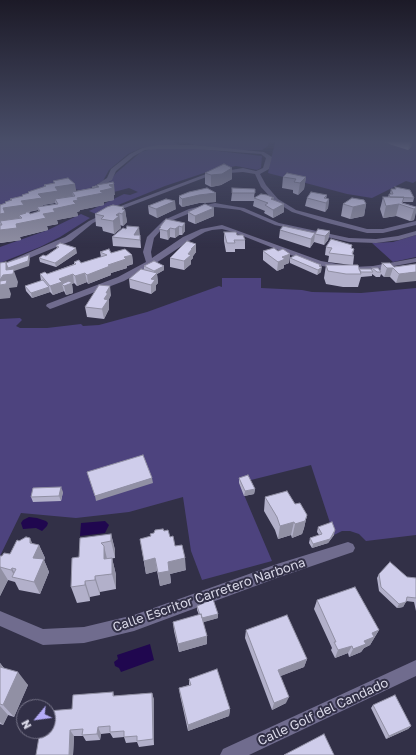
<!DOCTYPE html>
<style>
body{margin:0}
#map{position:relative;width:416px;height:755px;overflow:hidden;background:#323047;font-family:"Golos Text",sans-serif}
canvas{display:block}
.north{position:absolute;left:16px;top:699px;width:40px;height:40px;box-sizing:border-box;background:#323047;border:1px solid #767488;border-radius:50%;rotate:241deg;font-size:11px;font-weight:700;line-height:16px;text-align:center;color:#dbdae9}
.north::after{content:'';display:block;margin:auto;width:14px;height:18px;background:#b5acf8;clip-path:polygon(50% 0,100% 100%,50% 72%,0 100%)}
</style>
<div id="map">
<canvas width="416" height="755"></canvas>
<div class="north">N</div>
</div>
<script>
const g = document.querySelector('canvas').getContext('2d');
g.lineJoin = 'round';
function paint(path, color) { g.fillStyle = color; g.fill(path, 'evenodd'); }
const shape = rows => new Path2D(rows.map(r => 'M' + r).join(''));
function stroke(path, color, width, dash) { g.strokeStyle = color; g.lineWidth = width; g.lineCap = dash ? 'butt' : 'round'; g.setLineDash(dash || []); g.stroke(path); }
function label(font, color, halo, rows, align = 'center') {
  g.font = font + ' "Golos Text",sans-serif'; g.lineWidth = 4; g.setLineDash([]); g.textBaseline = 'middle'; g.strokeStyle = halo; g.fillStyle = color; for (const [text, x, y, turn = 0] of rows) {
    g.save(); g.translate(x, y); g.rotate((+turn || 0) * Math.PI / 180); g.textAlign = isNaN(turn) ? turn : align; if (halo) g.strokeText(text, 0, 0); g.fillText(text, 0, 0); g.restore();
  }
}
const green = shape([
 [3,142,174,142,180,145,141,148,128,154,109,170,103,181,85,191,74,189,0,213,0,143],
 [185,142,269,142,268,146,262,150,236,150,194,145],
 [275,142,416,142,416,181,413,183,406,181,372,198,347,194,268,173],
 [192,148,262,156,261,168,257,170,236,166,210,171,165,186,96,214,89,211,124,194,130,195,138,192,129,188,110,193,107,185,116,173,141,152,151,149],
 [81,214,90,218,60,237,40,247,0,263,0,247,48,230],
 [416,235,416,257,393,262,372,243,393,242],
 [222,278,261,278,261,288,302,290,312,292,361,293,416,288,416,535,366,541,359,534,350,531,342,531,334,535,311,465,239,483,272,561,202,580,191,551,183,497,129,512,76,518,21,513,0,556,0,319,20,318,22,320,16,326,20,328,47,328,81,324,83,326,99,325,147,312,219,286,222,287]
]);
const water = shape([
 [29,517,37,518,46,521,48,523,47,526,42,531,36,528,23,529,21,523,23,520],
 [105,521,109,525,105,533,80,536,81,523],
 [150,644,154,660,121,672,119,668,115,666,114,662,118,659,117,655]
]);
const minor = shape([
 [158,145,195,145,264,152,272,157,269,169,260,174,266,185,278,199,296,210,367,229,383,229,416,221,416,225,383,233,367,233,324,222,292,212,274,201,261,187,255,174,243,172,229,173,209,176,122,209,93,223,71,241,0,270,0,265,65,237,89,221,118,207,206,174,243,168,256,171,263,168,266,158,261,154,195,149,158,149,145,150,134,156,116,171,112,180,95,190,90,189,107,178,111,169,130,154,142,148,158,145],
 [215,203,244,208,279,223,349,238,376,239,398,236,416,231,416,235,399,240,376,243,349,242,275,225,240,210,215,207,193,212,168,222,154,238,151,252,152,258,183,237,201,229,222,225,321,261,353,267,373,266,416,258,416,262,373,270,353,271,316,265,233,232,222,229,212,230,205,232,189,241,153,265,124,281,53,308,50,309,46,306,47,304,118,277,146,262,143,252,147,237,164,220,189,209,215,203],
 [348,542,353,544,355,548,353,552,277,578,134,631,84,643,43,645,0,626,0,611,43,629,84,627,134,615,277,564,348,542],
 [416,660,416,676,249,755,220,755,223,749,416,660]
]);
const wall = shape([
 [385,142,412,142,411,147,408,150,392,145],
 [205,173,232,179,221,185,211,187,205,184],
 [283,177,306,177,304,189,298,195,293,193,293,190,282,188],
 [53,181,76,191,92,188,92,187,98,187,97,185,115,195,114,195,114,200,104,202,104,205,80,210,80,211,77,212,78,216,57,220,58,224,47,226,48,230,20,237,21,240,0,243,0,205,5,203,5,202,11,200,10,199,23,196,22,195,28,193,28,192,45,187,44,185,54,183],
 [55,203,56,204,43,206,43,205],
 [38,210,39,212,30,214,29,212],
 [395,187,414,198,413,202,403,202,403,203,416,207,414,220,410,221,396,216,383,218,380,209,383,197,388,197,389,194,391,194,390,193,391,189,395,189],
 [255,189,254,198,274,200,284,204,284,212,273,218,264,213,265,211,253,206,254,201,231,201,232,193],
 [216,193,216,202,199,203,182,207,179,204,179,196],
 [327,195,326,199,329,199,328,208,325,212,305,206,307,198],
 [343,204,366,204,364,216,350,219,341,216],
 [148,206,176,209,157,218,149,214],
 [214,208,214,216,195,224,188,221,188,212],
 [124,209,125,210,127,222,123,226,120,225,121,228,114,234,103,231,102,227,96,226,95,214],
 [185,223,185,231,182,235,179,235,175,238,170,237,168,240,160,238,160,227],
 [280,230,315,233,330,231,328,240,324,245,314,242,310,248,279,238],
 [224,232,237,235,245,240,245,249,235,249,235,252,226,252,224,241],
 [140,235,141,248,113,246,112,237],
 [196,244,196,252,193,256,193,258,191,260,191,264,184,270,170,267,170,258],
 [352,245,352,248,354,249,353,254,354,256,353,265,359,269,372,270,372,268,380,271,382,263,394,267,416,264,396,283,390,277,384,277,381,274,380,277,376,277,372,274,372,276,361,277,358,287,343,287,326,284,324,278,326,265,351,265,328,262,329,256,325,255,326,247],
 [56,246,77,253,56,267,40,262,39,258,46,256,57,248],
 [263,251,278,251,290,254,289,263,284,265,284,268,277,271,263,260],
 [100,252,111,253,132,255,133,264,127,266,127,268,111,273,111,275,88,284,87,282,77,286,74,283,72,284,73,293,66,295,64,291,53,295,50,292,32,298,26,291,25,286,41,281,40,274,47,274,74,264,74,262,81,263,101,257],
 [290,258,320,267,321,272,317,275,290,263],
 [144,266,164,270,157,274,158,283,156,285,156,290,151,294,130,288,129,279,144,270],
 [111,295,109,299,109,309,104,319,87,317,85,307],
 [239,478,255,489,254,494,244,496,239,483],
 [63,492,61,501,33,502,31,497],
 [265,497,295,504,307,515,304,528,302,534,292,538,291,535,278,539,275,530,264,511],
 [318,527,334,535,328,543,312,548,309,543,310,538,319,535,317,532],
 [164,531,170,537,175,546,186,570,170,574,171,583,160,586,157,571,146,574,140,539,151,537],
 [111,534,115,550,115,558,107,559,112,558,116,575,116,589,100,592,100,595,90,597,90,601,77,603,71,587,79,557],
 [32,544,39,545,45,558,44,560,49,572,40,594,19,590,15,582,8,580,0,596,0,556,2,556,10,554],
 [379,574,416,578,416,611,414,602,406,601,403,607,397,608,379,591,377,578],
 [317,600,379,630,370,645,364,648,361,652,349,657,348,653,335,658,331,650,332,648,314,609],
 [197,606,218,614,218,618,203,622,207,636,207,644,179,652,174,631,173,622,199,615,197,610],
 [246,630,307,659,304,667,280,676,286,703,272,710,245,638],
 [0,663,4,668,28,685,14,717,8,715,3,725,0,724],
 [189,679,230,709,229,716,188,731,180,695,179,688,189,685],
 [113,692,114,696,152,693,154,700,154,745,139,747,137,742,126,743,124,737,113,738,110,733,101,734,100,740,86,741,83,736,74,736,73,755,36,755,72,709],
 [373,705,411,726,408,729,386,739,371,708]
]);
const shadedWall = shape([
 [410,142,412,142,411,147,408,150],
 [232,168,232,179,221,185,211,187,211,175],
 [306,177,304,189,298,195,300,183],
 [75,184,77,195,72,192,73,196,60,198,61,202,55,199,55,203,43,205,44,209,37,207,38,210,26,212,26,217,19,215,20,218,0,221,0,214,3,208,55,187],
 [114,184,115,195,114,195,114,200,104,202,104,205,80,210,80,211,77,212,78,216,57,220,58,224,47,226,48,230,20,237,21,240,0,243,0,230,43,214,53,209,73,201,77,198,100,191,109,185],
 [216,193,216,202,199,203,182,207,182,199,199,195],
 [329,199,328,208,325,212,326,203],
 [175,201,176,209,157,218,156,209],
 [284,204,284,212,273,218,273,210],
 [366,204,364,216,350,219,353,207],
 [399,204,396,216,383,218,386,206],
 [124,207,124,211,125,210,127,222,123,226,122,209],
 [214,208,214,216,195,224,195,216],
 [416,208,416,213,414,220,410,221,414,209],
 [119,213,121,228,114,234,113,221,116,215],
 [185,223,185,231,182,235,182,227],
 [179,226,179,235,175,238,175,229],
 [139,227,140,235,134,235],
 [170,228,170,237,168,240,167,231],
 [330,231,328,240,324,245,325,236],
 [315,234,314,242,310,248,311,239],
 [196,244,196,252,193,256,193,258,191,260,191,264,184,270,184,261,191,249],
 [76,248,77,253,56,267,55,263],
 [290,254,289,263,284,265,284,268,277,271,278,262,282,257],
 [29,255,30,259,29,266,14,271,18,282,17,287,9,288,11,294,10,298,0,299,0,280,5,269,6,262,8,268],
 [132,255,133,264,127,266,127,268,111,273,111,275,88,284,87,275,124,257],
 [321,265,320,269,322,267,321,272,317,275,319,266],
 [164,266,164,270,157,274,158,283,156,285,156,290,151,294,151,279,154,276,154,271],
 [387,268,393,268,390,277,384,277],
 [416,272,416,281,396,283,399,274],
 [85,273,87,282,77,286,75,276],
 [73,274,74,283,72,284,73,293,66,295,64,286,62,284,64,291,53,295,50,286,59,279],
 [110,286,111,295,109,299,109,309,104,319,102,309,104,299,106,293],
 [49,287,50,292,32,298,31,293],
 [152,478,153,483,96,501,95,496],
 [61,487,63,492,61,501,59,496],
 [255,489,254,494,244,496,245,491],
 [307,515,304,528,302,534,292,538,295,524],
 [294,522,291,535,278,539,280,526],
 [335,530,334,535,328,543,312,548,313,544],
 [111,534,115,550,115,558,111,541],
 [30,538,36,552,39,545,45,558,44,560,49,572,40,594,34,582,33,558,30,543],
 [104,546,108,563,109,576,104,559],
 [112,558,116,575,116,589,112,574],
 [155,558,157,571,146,574,144,561],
 [185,558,186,570,170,574,171,583,160,586,158,573,168,562],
 [0,567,8,580,0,596],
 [12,568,17,578,16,578,11,570],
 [95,576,100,592,100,595,95,580],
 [85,581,90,597,90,601,85,585],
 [406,602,403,607,397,608,399,604],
 [218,614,218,618,201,623,201,618],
 [379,630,370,645,364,648,361,652,349,657,353,649,364,641,372,633],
 [207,636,207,644,179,652,178,644],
 [352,646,348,653,335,658,338,650],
 [307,659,304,667,276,678,278,670],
 [0,663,7,673,0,674],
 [18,672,28,685,14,717,3,705],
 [152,693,154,700,154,745,153,739],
 [289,697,286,703,272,710,274,703],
 [0,706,8,715,3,725,0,722],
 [230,709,229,716,188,731,188,725],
 [411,726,408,729,386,739,389,736],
 [98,727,101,734,100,740,97,734],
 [70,730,74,736,73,755,69,755]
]);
const building = shape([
 [224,164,232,168,222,174,211,175,205,173,224,164],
 [287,173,306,177,300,183,294,182,296,179,283,177,287,173],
 [68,178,75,184,55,187,58,191,38,194,42,198,21,201,24,205,3,208,5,213,0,214,0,205,6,203,5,202,12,200,10,199,23,196,22,195,29,193,28,192,46,186,44,185,55,183,53,181,68,178],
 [113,182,114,184,109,185,113,188,100,191,103,193,77,198,78,200,73,201,76,204,53,209,55,212,43,214,46,218,16,224,17,228,0,230,0,225,2,225,0,221,22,218,19,215,26,213,25,212,29,212,30,214,40,211,37,207,58,204,55,199,75,196,72,192,99,187,97,185,113,182],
 [96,186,97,187,93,188,92,187,96,186],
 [395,187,410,190,414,198,390,197,389,194,393,194,391,189,396,189,395,187],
 [207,188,216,193,199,195,182,199,179,196,189,192,207,188],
 [232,188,255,189,255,193,232,193,232,188],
 [311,192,327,195,324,198,329,199,326,203,307,198,311,192],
 [261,194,267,195,274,198,271,199,284,204,273,210,265,205,268,203,254,198,261,194],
 [383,197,404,197,402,203,416,207,416,208,414,209,399,204,386,206,383,197],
 [352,198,364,200,366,204,353,207,343,204,352,198],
 [166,199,175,201,156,209,148,206,166,199],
 [205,204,214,208,195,216,188,212,205,204],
 [113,205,124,207,122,209,125,210,122,214,119,213,116,215,119,216,113,221,101,219,104,216,95,214,107,207,113,205],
 [166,219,185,223,182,227,179,226,175,229,170,228,167,231,159,229,161,227,160,227,166,219],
 [127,226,139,227,134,235,140,235,140,240,112,237,123,228,126,229,127,226],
 [283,226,315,233,311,239,280,230,283,226],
 [318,229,330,231,325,236,315,234,318,229],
 [224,232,236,232,237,235,243,235,245,240,234,240,235,243,227,243,224,232],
 [331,239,352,245,351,248,354,249,352,253,354,256,329,253,332,248,326,247,331,239],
 [187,241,196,244,191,249,192,249,188,254,191,255,184,261,170,258,187,241],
 [60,243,76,248,55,263,39,258,43,255,46,256,59,247,56,246,60,243],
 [274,248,278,251,283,249,290,254,282,257,285,259,278,262,263,251,274,248],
 [109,249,111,253,125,249,132,255,124,257,126,259,108,265,110,266,87,275,85,273,75,276,73,274,59,279,62,282,50,286,40,274,45,272,47,274,76,264,74,262,79,260,81,263,107,255,100,252,109,249],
 [29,255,28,261,8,268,6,263,29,255],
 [296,255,321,265,319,266,322,267,318,270,290,258,296,255],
 [154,261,164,266,154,271,144,266,154,261],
 [6,262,6,270,14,269,13,274,3,275,0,280,0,263,6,262],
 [382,263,390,263,394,267,416,264,416,272,399,274,393,268,387,268,382,263],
 [326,265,358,265,361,274,346,274,328,271,326,265],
 [372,268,378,268,381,272,377,272,372,268],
 [141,269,157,273,151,279,155,280,151,285,129,279,141,269],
 [359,269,371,269,373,272,361,272,359,269],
 [7,280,6,284,0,285,0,281,7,280],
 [43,280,49,287,31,293,25,286,43,280],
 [69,281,72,283,64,286,62,284,69,281],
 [99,285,110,286,106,293,108,293,104,299,108,300,102,309,85,307,99,285],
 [143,455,152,478,95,496,87,472,143,455],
 [248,475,255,489,245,491,239,478,248,475],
 [61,487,59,496,31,497,33,488,61,487],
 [287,491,295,504,300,503,307,515,305,521,295,524,294,522,280,526,277,517,265,497,287,491],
 [332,522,335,530,330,539,313,544,310,538,322,534,318,527,332,522],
 [163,529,164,531,168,530,170,537,173,536,175,546,182,545,185,558,168,562,169,571,158,573,155,558,144,561,140,539,151,536,150,534,154,533,155,530,163,529],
 [111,534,111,541,101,543,104,546,104,559,112,558,112,574,95,576,95,580,85,581,85,585,71,587,72,558,79,557,80,538,111,534],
 [26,537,30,538,30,543,39,545,33,558,44,559,34,582,12,577,16,569,12,568,11,570,0,567,0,568,0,556,2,556,4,553,10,554,17,540,19,541,26,537],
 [390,562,407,577,416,578,416,598,407,597,406,602,399,604,381,587,379,574,390,562],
 [355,587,379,630,372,633,374,637,364,641,366,644,353,649,352,646,338,650,334,642,336,642,317,600,355,587],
 [213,599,218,614,202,618,201,614,200,615,197,606,213,599],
 [201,614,207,636,178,644,173,622,201,614],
 [287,615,307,659,278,670,289,697,274,703,246,630,287,615],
 [0,667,18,672,3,705,0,704,0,667],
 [217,669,230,709,188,725,179,688,191,685,189,679,217,669],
 [113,692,113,696,152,693,153,739,137,741,137,736,124,737,124,731,110,732,110,726,98,727,97,734,82,735,83,729,70,730,69,755,36,755,40,731,48,731,48,711,72,709,73,695,113,692],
 [395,695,411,726,389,736,373,705,395,695],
 [324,734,334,755,284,755,324,734]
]);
const nearStreetnames = [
 ["Calle Escritor Carretero Narbona",209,595,-19],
 ["Calle Golf del Candado",323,712,-25]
];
paint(green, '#4d437e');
paint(water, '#20074f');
paint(minor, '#706c8e');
paint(wall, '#b2b0ca');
paint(shadedWall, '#9190a4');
paint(building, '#cfcdeb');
stroke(building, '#9190a4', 1);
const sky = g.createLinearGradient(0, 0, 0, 248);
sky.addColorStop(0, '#1c1a27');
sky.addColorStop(0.57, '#494e69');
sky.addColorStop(1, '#494e6900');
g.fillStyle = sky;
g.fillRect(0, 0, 416, 248);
label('13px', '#dbdae9', '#323047', nearStreetnames);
</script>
